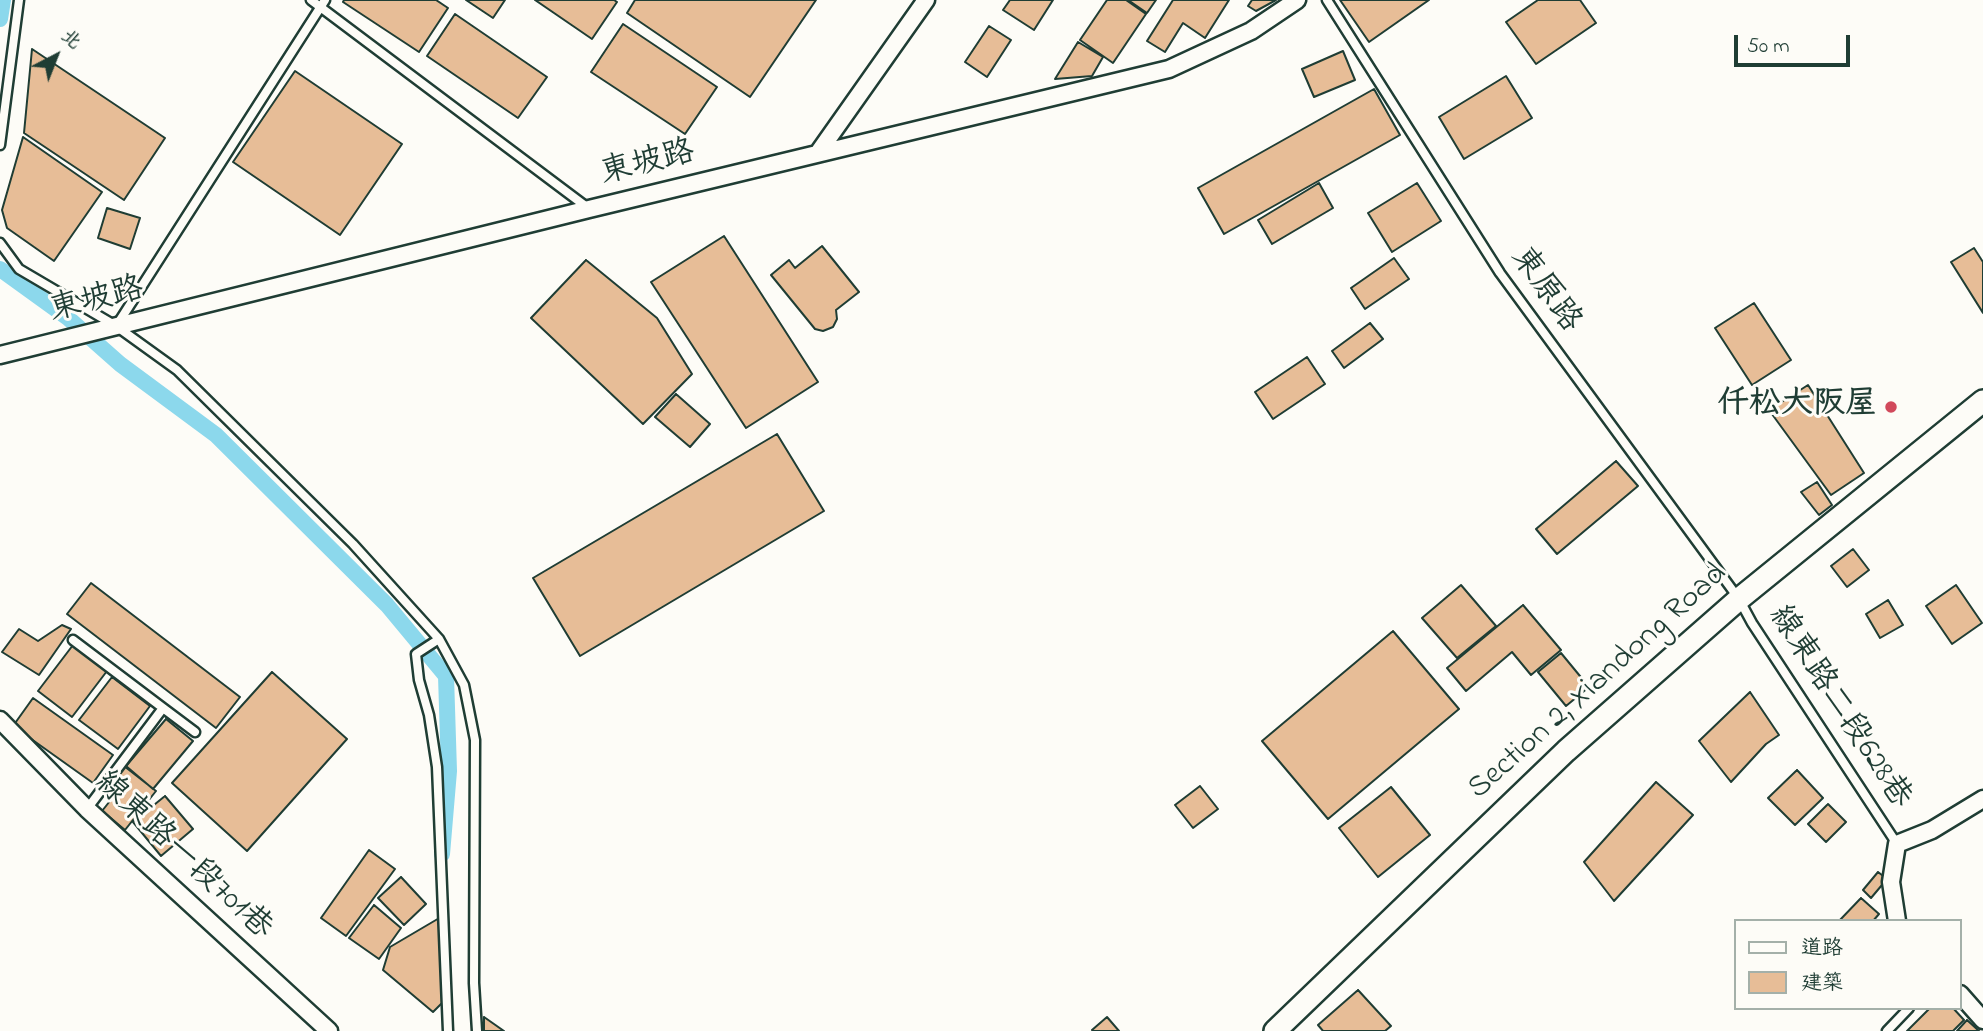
<!DOCTYPE html>
<meta charset="utf-8">
<style>
body{margin:0}
#map{position:relative;width:1983px;height:1031px;overflow:hidden;background:#fdfcf7;font-family:"Indie Flower","LXGW WenKai TC",sans-serif}
canvas{display:block}
.legend{position:absolute;left:1734px;top:919px;width:228px;height:91px;box-sizing:border-box;background:#fdfcf7;border:2px solid #a4b0a9;margin:0;padding:9px 12px;list-style:none;font-size:21px;color:#1f3d34}
.legend li{display:flex;align-items:center;gap:14px;height:35px}
.legend b{width:35px;border:2px solid #a4b0a9}
.north{position:absolute;left:21px;top:21px;width:70px;height:70px;-webkit-text-stroke:5px #fdfcf7;paint-order:stroke;rotate:42deg;font-size:19px;font-weight:700;line-height:28px;text-align:center;color:#1f3d34}
.north::after{content:'';display:block;margin:auto;width:24px;height:32px;background:#1f3d34;clip-path:polygon(50% 0,100% 100%,50% 72%,0 100%)}
.scale{position:absolute;left:1734px;top:35px;width:116px;height:32px;box-sizing:border-box;border:4px solid #1f3d34;border-top:0;padding-left:9px;font-size:21px;line-height:24px;white-space:nowrap;color:#1f3d34;-webkit-text-stroke:5px #fdfcf7;paint-order:stroke}
</style>
<div id="map">
<canvas width="1983" height="1031"></canvas>
<ul class="legend">
<li><b style="height:9px;background:#fdfcf7"></b>道路</li>
<li><b style="height:19px;background:#e7bd97"></b>建築</li>
</ul>
<div class="north">北</div>
<div class="scale">50 m</div>
</div>
<script>
const g = document.querySelector('canvas').getContext('2d');
g.lineJoin = 'round';
const shape = rows => new Path2D(rows.map(r => 'M' + r).join(''));
function stroke(path, color, width, dash) { g.strokeStyle = color; g.lineWidth = width; g.lineCap = dash ? 'butt' : 'round'; g.setLineDash(dash || []); g.stroke(path); }
function paint(path, color) { g.fillStyle = color; g.fill(path, 'evenodd'); }
function label(font, color, halo, rows, align = 'center') {
  g.font = font + ' "Indie Flower","LXGW WenKai TC",sans-serif'; g.lineWidth = 6; g.setLineDash([]); g.textBaseline = 'middle'; g.strokeStyle = halo; g.fillStyle = color; for (const [text, x, y, turn = 0] of rows) {
    g.save(); g.translate(x, y); g.rotate((+turn || 0) * Math.PI / 180); g.textAlign = isNaN(turn) ? turn : align; if (halo) g.strokeText(text, 0, 0); g.fillText(text, 0, 0); g.restore();
  }
}
const canal = shape([
 [0,19,3,0],
 [0,269,68,318,120,364,216,435,387,605,446,676,449,771,442,854]
]);
const building = shape([
 [344,0,436,0,448,8,419,52,343,2,344,0],
 [466,0,505,0,493,18,466,0],
 [535,0,614,0,617,2,592,39,535,0],
 [635,0,816,0,750,97,627,13,635,0],
 [1010,0,1053,0,1034,30,1003,10,1010,0],
 [1107,0,1126,0,1146,14,1113,63,1080,40,1107,0],
 [1128,0,1156,0,1147,13,1128,0],
 [1173,0,1229,0,1205,38,1183,23,1165,52,1147,41,1173,0],
 [1252,0,1276,0,1256,11,1248,6,1252,0],
 [1340,0,1429,0,1369,42,1340,0],
 [1538,0,1580,0,1596,23,1536,64,1506,22,1538,0],
 [455,14,547,77,518,118,427,56,455,14],
 [623,24,717,87,685,134,591,72,623,24],
 [989,26,1011,40,987,77,965,62,989,26],
 [1078,42,1103,57,1092,76,1055,79,1078,42],
 [32,49,165,138,124,200,24,133,32,49],
 [1343,51,1355,80,1314,97,1302,69,1343,51],
 [295,71,402,144,340,235,233,162,295,71],
 [1506,76,1532,118,1464,159,1439,117,1506,76],
 [1374,89,1400,135,1224,234,1198,188,1374,89],
 [23,137,102,192,54,261,7,228,2,210,23,137],
 [1319,183,1333,208,1272,244,1258,220,1319,183],
 [1417,183,1441,221,1392,252,1368,213,1417,183],
 [107,208,140,218,130,249,98,238,107,208],
 [724,236,818,382,746,428,651,282,724,236],
 [822,246,859,292,836,310,837,319,833,327,823,331,815,329,771,275,789,260,795,268,822,246],
 [1974,248,1983,262,1983,313,1951,262,1974,248],
 [1394,258,1409,279,1365,309,1351,288,1394,258],
 [586,260,657,318,692,374,643,424,531,318,586,260],
 [1754,303,1791,360,1752,385,1715,328,1754,303],
 [1370,323,1383,339,1344,368,1332,351,1370,323],
 [1307,357,1325,384,1273,419,1255,392,1307,357],
 [1808,385,1864,473,1831,495,1769,410,1808,385],
 [676,394,710,424,690,447,655,417,676,394],
 [777,434,824,511,580,656,533,578,777,434],
 [1616,461,1638,486,1557,554,1536,529,1616,461],
 [1817,482,1832,505,1819,515,1801,492,1817,482],
 [1853,549,1869,570,1847,587,1831,566,1853,549],
 [91,583,240,697,216,728,67,614,91,583],
 [1461,585,1496,626,1457,658,1422,618,1461,585],
 [1956,585,1982,623,1952,644,1926,606,1956,585],
 [1888,600,1903,625,1880,638,1866,614,1888,600],
 [1523,605,1561,650,1531,675,1512,652,1466,691,1447,668,1523,605],
 [62,625,71,629,39,675,2,652,19,629,38,641,62,625],
 [1393,631,1459,709,1328,819,1262,741,1393,631],
 [73,645,107,671,72,717,38,691,73,645],
 [1561,653,1589,687,1566,706,1538,672,1561,653],
 [272,672,347,739,247,851,172,783,272,672],
 [112,677,150,706,118,749,79,720,112,677],
 [1750,692,1779,735,1766,744,1731,782,1699,741,1750,692],
 [33,698,113,755,93,783,13,726,33,698],
 [166,719,193,741,153,789,126,766,166,719],
 [124,766,156,791,125,830,102,811,125,782,117,775,124,766],
 [1797,770,1823,798,1795,825,1768,798,1797,770],
 [1656,782,1693,815,1614,901,1584,862,1656,782],
 [1200,786,1218,809,1193,828,1175,805,1200,786],
 [1391,787,1430,835,1378,877,1339,828,1391,787],
 [165,796,193,829,161,856,133,822,165,796],
 [1828,804,1846,822,1826,842,1808,824,1828,804],
 [369,850,395,869,346,936,321,918,369,850],
 [1878,872,1887,879,1871,898,1863,890,1878,872],
 [401,877,426,904,404,925,378,898,401,877],
 [1861,898,1879,914,1873,921,1839,921,1861,898],
 [374,905,401,928,379,959,349,938,374,905],
 [441,917,442,1003,433,1012,383,970,390,947,441,917],
 [1358,990,1391,1026,1385,1031,1323,1031,1318,1025,1358,990],
 [1930,1008,1953,1008,1964,1020,1953,1031,1907,1031,1930,1008],
 [484,1017,504,1031,484,1031,484,1017],
 [1107,1017,1119,1031,1093,1031,1092,1030,1107,1017],
 [1967,1020,1979,1031,1957,1031,1967,1020]
]);
const service = shape([
 [311,0,588,208],
 [1327,0,1500,273,1739,599,1752,623,1897,844],
 [0,145,19,0],
 [0,243,19,269,116,326,177,370,353,544,439,639,464,685,475,740,474,983,477,1031],
 [117,325,325,0],
 [439,639,416,654,419,680,429,715,437,767,448,1031],
 [73,640,163,708],
 [87,809,163,708,195,732],
 [1887,1031,1909,1008]
]);
const minor = shape([
 [818,153,926,0],
 [0,355,589,209,1169,69,1251,31,1297,0],
 [0,720,87,809,329,1031],
 [1897,921,1891,882,1897,844,1932,830,1983,799],
 [1960,994,1983,1020]
]);
const secondary = shape([
 [1275,1031,1566,751,1739,599,1983,401]
]);
const markers = [
 [1891,407,7,"#d1495b"]
];
const streetNames = [
 ["東坡路",648,165,-14],
 ["東原路",1544,291,54],
 ["東坡路",97,302,-14],
 ["Section 2, Xiandong Road",1599,683,-42],
 ["線東路二段628巷",1838,708,57],
 ["線東路一段701巷",182,857,43]
];
const poiNames = [
 ["仟松大阪屋",1877,407]
];
stroke(canal, '#8cd8ec', 16);
paint(building, '#e7bd97');
stroke(building, '#1f3d34', 2);
stroke(service, '#1f3d34', 13);
stroke(minor, '#1f3d34', 21);
stroke(secondary, '#1f3d34', 26);
stroke(service, '#fdfcf7', 8);
stroke(minor, '#fdfcf7', 16);
stroke(secondary, '#fdfcf7', 21);
for (const [x, y, r, color] of markers) { const dot = new Path2D(); dot.arc(x, y, r, 0, 2 * Math.PI); g.fillStyle = color; g.fill(dot); stroke(dot, '#fdfcf7', 2.5); }
label('32px', '#1f3d34', '#fdfcf7', streetNames);
label('bold 32px', '#1f3d34', '#fdfcf7', poiNames, 'right');
</script>
